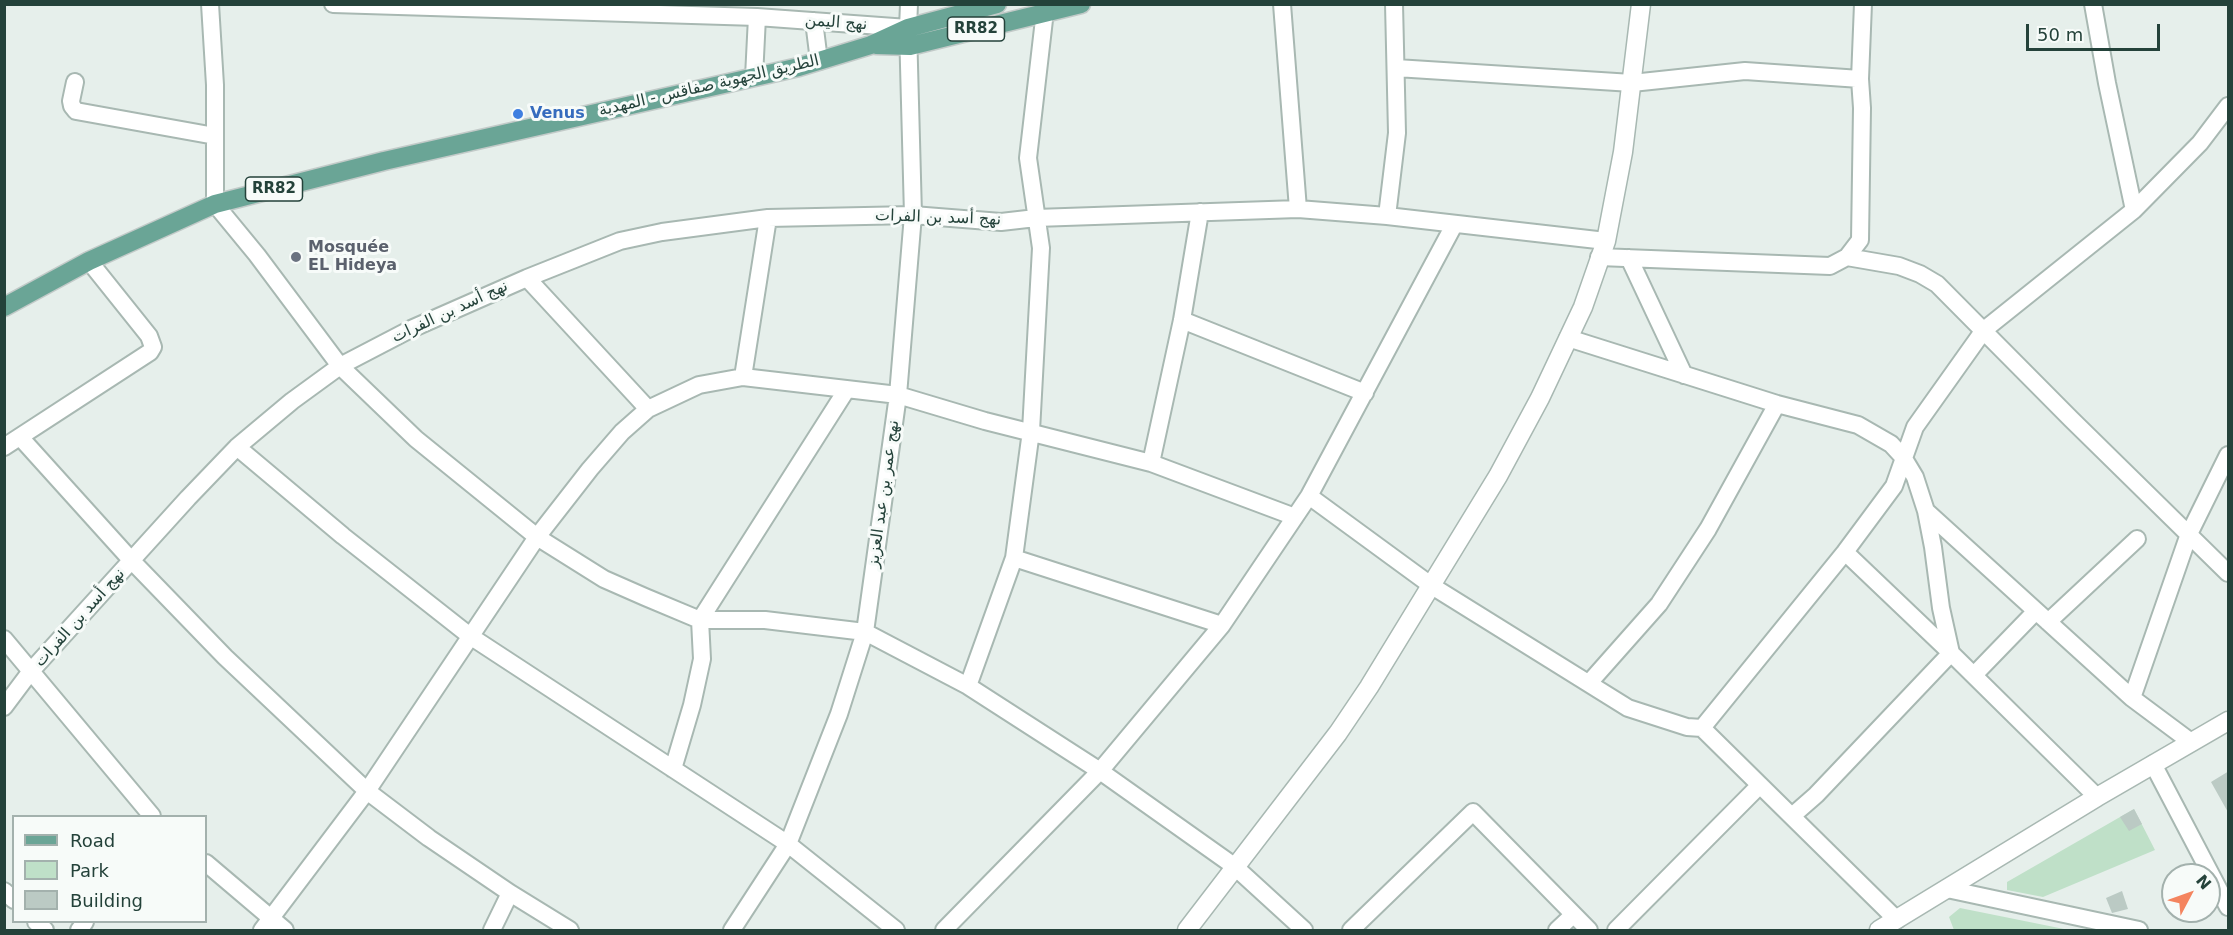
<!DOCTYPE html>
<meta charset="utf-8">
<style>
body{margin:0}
#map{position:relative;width:2233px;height:935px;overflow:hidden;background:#e6efeb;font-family:"DejaVu Sans",sans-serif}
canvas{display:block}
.frame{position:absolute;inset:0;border:6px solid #24423a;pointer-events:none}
.legend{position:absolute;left:12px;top:815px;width:195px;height:108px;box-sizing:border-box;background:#f7fbf9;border:2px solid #a3b1ad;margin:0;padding:8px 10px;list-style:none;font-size:18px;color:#24423a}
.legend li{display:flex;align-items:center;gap:12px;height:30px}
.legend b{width:30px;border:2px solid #a3b1ad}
.north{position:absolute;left:2161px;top:863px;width:60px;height:60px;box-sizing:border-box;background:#f7fbf9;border:2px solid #a3b1ad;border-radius:50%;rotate:49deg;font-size:16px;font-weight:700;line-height:24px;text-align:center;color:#24423a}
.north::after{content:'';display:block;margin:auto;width:21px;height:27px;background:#f4845f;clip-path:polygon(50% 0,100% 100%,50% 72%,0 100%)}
.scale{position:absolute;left:2026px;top:24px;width:134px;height:27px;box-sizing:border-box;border:3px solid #24423a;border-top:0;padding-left:8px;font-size:18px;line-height:21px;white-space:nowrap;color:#24423a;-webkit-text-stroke:4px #f7fbf9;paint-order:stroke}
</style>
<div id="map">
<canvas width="2233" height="935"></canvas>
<div class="frame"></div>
<ul class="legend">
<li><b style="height:8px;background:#6aa596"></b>Road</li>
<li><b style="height:16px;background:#bfe0c8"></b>Park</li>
<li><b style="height:16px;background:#bbcac4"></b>Building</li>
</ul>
<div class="north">N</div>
<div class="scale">50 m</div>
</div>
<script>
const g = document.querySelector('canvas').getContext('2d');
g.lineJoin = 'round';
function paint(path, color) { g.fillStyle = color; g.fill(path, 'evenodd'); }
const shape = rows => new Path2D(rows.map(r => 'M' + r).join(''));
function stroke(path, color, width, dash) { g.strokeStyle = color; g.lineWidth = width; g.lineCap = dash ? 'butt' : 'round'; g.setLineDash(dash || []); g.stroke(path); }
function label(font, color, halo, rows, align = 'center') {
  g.font = font + ' "DejaVu Sans","Noto Sans Arabic",sans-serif'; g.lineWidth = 6; g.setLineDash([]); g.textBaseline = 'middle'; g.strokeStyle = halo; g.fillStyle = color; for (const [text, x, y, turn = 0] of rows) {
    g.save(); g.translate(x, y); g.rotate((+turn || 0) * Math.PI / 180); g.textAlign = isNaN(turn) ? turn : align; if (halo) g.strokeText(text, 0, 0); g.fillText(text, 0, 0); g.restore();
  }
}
const green = shape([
 [2134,809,2155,850,2043,897,2007,890,2007,882],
 [1960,908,2069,930,1954,930,1949,917]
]);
const building = shape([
 [2229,771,2229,814,2211,782],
 [2134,809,2142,824,2129,831,2120,817],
 [2122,891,2128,909,2112,913,2106,898]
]);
const minor = shape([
 [210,4,215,85,215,204,257,255,340,366,416,439,537,537,604,579,645,597,700,620,765,620,865,632,968,686,1100,771,1234,866,1304,930],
 [333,4,757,17,908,28],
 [1282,4,1298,209],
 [2093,4,2107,83,2134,210],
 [814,21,819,61],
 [1396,68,1632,83,1745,71,1860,79,1863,4],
 [754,77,757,17],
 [75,82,71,101,72,106,76,111,215,136],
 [1387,216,1397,133,1394,4],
 [1599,257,1830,266,1847,257,1860,240,1862,108,1860,79],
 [1847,257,1899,266,1920,274,1937,284,2071,419,2228,573],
 [1629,258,1684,375],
 [527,278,648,409],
 [1182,320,1365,393],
 [1568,338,1777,404,1858,425,1891,444,1903,457,1915,477,1926,511,1933,547,1941,608,1951,653,1816,795,1792,816],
 [743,377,768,218],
 [20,437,132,561,225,657,367,791,429,838,510,893,570,930],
 [4,447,150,352,153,347,149,336,89,261],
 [237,447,343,536,470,636,788,844,896,930],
 [1151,463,1182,320,1200,212],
 [1309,496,1432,586,1628,708,1687,727,1702,728,1845,552,1894,486,1915,427,1984,330,2134,210,2200,143,2228,106],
 [1926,511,2132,698,2191,742],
 [1845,552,1951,653,2097,797],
 [1014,558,1222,625],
 [2048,622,2137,539],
 [4,639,152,816],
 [1974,675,2036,611],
 [1589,683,1659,604,1708,529,1777,404],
 [968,686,1014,558,1031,431,1041,248,1028,158,1045,11],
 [2132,698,2189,534,2228,455],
 [4,707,31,671,188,498,237,447,292,401,340,366,411,329,527,278,620,241,662,232,768,218,913,215,1001,222,1036,218,1298,209,1387,216,1606,241],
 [1702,728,1897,920],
 [2153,764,2228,907],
 [673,769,692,705,702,659,700,620,847,389],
 [206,863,285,930],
 [1947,889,2139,930],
 [4,891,14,900],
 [36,922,45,930],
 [79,930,85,922],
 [262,930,367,791,537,537,590,469,622,432,648,409,699,385,743,377,898,395,985,421,1151,463,1295,517],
 [492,930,510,893],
 [732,930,788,844,839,714,865,632,898,395,913,215,908,28,909,4],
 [944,930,1100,771,1222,625,1309,496,1454,225],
 [1351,930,1473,812,1589,930],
 [1557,930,1573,915],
 [1616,930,1760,785]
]);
const tertiary = shape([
 [1187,930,1338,733,1369,687,1498,476,1540,398,1583,307,1606,241,1623,152,1641,4],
 [1879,930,2097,797,2228,721]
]);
const primary = shape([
 [876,45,910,46,1081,4],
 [4,307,89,261,215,204,384,161,799,67,871,45,908,28,997,4]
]);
const markers = [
 [518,114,6,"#3f7fe0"],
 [296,257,6,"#6b7280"]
];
const shields = [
 [976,29,57],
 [274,189,57]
];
const shieldNames = [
 ["RR82",976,29],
 ["RR82",274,189]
];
const streetNames = [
 ["نهج اليمن",836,23,4],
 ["الطريق الجهوية صفاقس - المهدية",709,86,-13],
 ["نهج أسد بن الفرات",938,218,2],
 ["نهج أسد بن الفرات",450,312,-25],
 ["نهج عمر بن عبد العزيز",884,494,-82],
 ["نهج أسد بن الفرات",80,618,-48]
];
const shopNames = [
 ["Venus",530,114]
];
const worshipNames = [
 ["Mosquée",308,248],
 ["EL Hideya",308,266]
];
paint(green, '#bfe0c8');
paint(building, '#bbcac4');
stroke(minor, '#a8b8b2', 20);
stroke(tertiary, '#a8b8b2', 21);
stroke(primary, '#c2cac8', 21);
stroke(minor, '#fff', 16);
stroke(tertiary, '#fff', 18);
stroke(primary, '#6aa596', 18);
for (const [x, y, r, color] of markers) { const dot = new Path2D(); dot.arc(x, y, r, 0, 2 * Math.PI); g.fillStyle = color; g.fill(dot); stroke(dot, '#f7fbf9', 2); }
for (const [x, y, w] of shields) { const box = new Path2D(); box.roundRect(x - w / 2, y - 12, w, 24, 4.5); g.fillStyle = '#f7fbf9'; g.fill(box); stroke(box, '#24423a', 1.5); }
label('bold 15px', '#24423a', null, shieldNames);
label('16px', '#24423a', '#f7fbf9', streetNames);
label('bold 16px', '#366cbe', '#f7fbf9', shopNames, 'left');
label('bold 16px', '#5b616d', '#f7fbf9', worshipNames, 'left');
</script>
